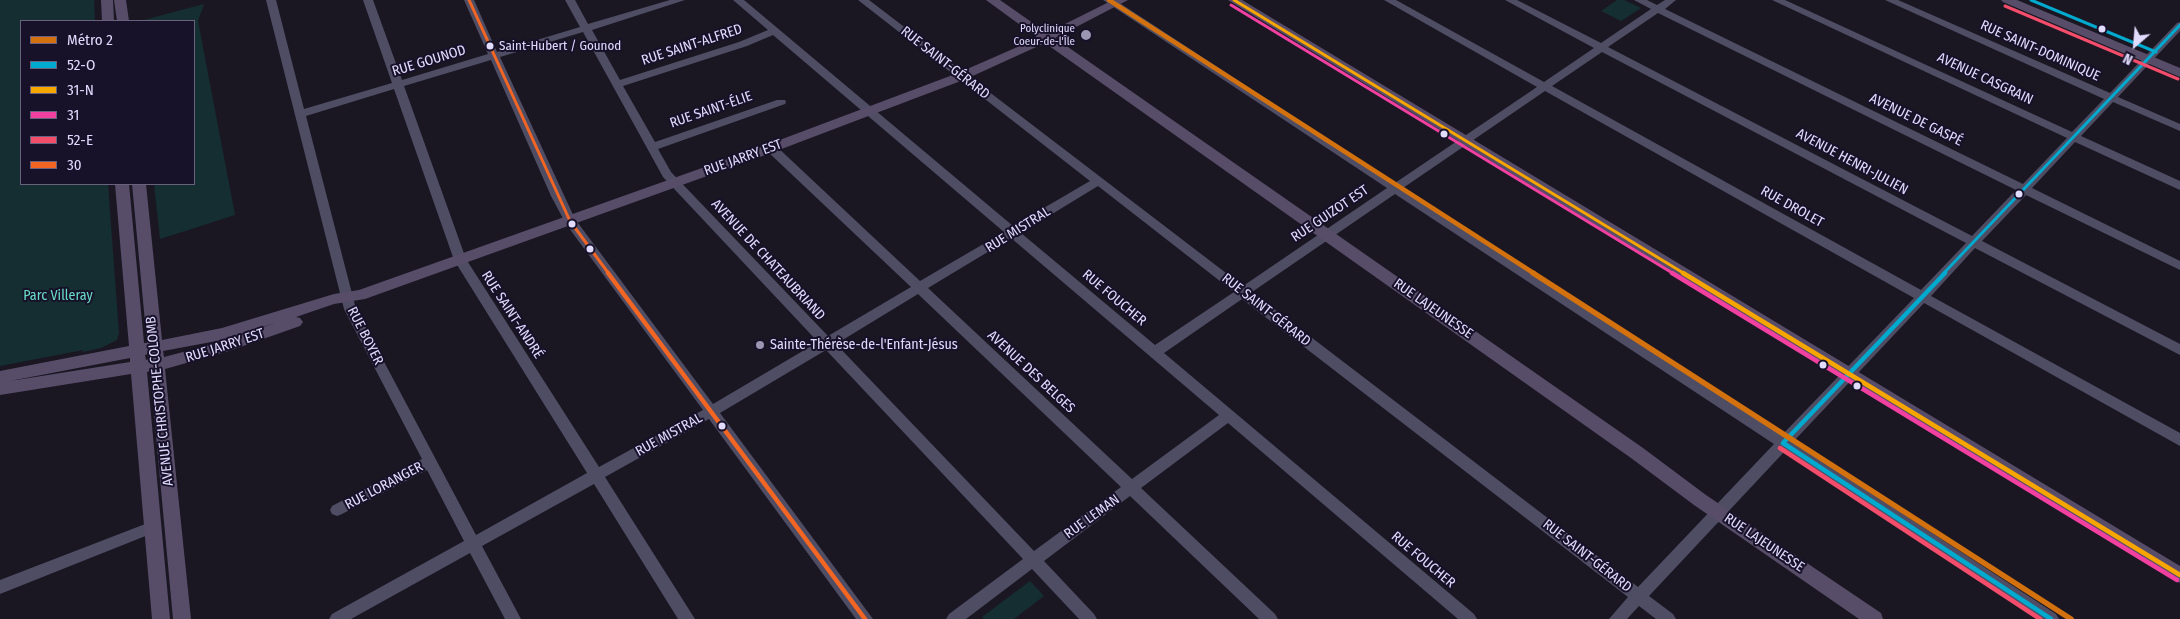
<!DOCTYPE html>
<meta charset="utf-8">
<style>
body{margin:0}
#map{position:relative;width:2180px;height:619px;overflow:hidden;background:#1a1723;font-family:"Fira Sans Condensed",sans-serif}
canvas{display:block}
.legend{position:absolute;left:20px;top:20px;width:175px;height:165px;box-sizing:border-box;background:#171129;border:1px solid #68627e;margin:0;padding:6px 9px;list-style:none;font-size:15px;color:#e1dbfe}
.legend li{display:flex;align-items:center;gap:10px;height:25px}
.legend b{width:25px;border:1px solid #68627e}
.north{position:absolute;left:2110px;top:20px;width:50px;height:50px;-webkit-text-stroke:4px #171129;paint-order:stroke;rotate:207deg;font-size:14px;font-weight:700;line-height:20px;text-align:center;color:#e1dbfe}
.north::after{content:'';display:block;margin:auto;width:18px;height:22px;background:#e1dbfe;clip-path:polygon(50% 0,100% 100%,50% 72%,0 100%)}
</style>
<div id="map">
<canvas width="2180" height="619"></canvas>
<ul class="legend">
<li><b style="height:6px;background:#d2710d"></b>Métro 2</li>
<li><b style="height:6px;background:#00a9ce"></b>52-O</li>
<li><b style="height:6px;background:#f7a600"></b>31-N</li>
<li><b style="height:6px;background:#f240a1"></b>31</li>
<li><b style="height:6px;background:#f44d6c"></b>52-E</li>
<li><b style="height:6px;background:#f26522"></b>30</li>
</ul>
<div class="north">N</div>
</div>
<script>
const g = document.querySelector('canvas').getContext('2d');
g.lineJoin = 'round';
function paint(path, color) { g.fillStyle = color; g.fill(path, 'evenodd'); }
const shape = rows => new Path2D(rows.map(r => 'M' + r).join(''));
function stroke(path, color, width, dash) { g.strokeStyle = color; g.lineWidth = width; g.lineCap = dash ? 'butt' : 'round'; g.setLineDash(dash || []); g.stroke(path); }
function label(font, color, halo, rows, align = 'center') {
  g.font = font + ' "Fira Sans Condensed",sans-serif'; g.lineWidth = 4; g.setLineDash([]); g.textBaseline = 'middle'; g.strokeStyle = halo; g.fillStyle = color; for (const [text, x, y, turn = 0] of rows) {
    g.save(); g.translate(x, y); g.rotate((+turn || 0) * Math.PI / 180); g.textAlign = isNaN(turn) ? turn : align; if (halo) g.strokeText(text, 0, 0); g.fillText(text, 0, 0); g.restore();
  }
}
const green = shape([
 [0,0,94,0,95,21,21,21,21,184,108,184,119,333,117,340,101,348,83,352,83,350,0,366],
 [1617,0,1624,0,1641,8,1621,21,1601,11],
 [204,4,198,21,235,215,160,239,154,184,194,184,194,21,140,21],
 [1030,581,1044,596,1014,619,984,619,982,617]
]);
const minor = shape([
 [266,0,276,0,304,109,392,83,363,0,373,0,402,80,488,54,464,0,474,0,497,52,580,27,565,0,575,0,588,24,670,0,685,0,592,30,620,80,739,42,768,30,733,0,744,0,1013,226,1090,181,858,0,869,0,1243,286,1387,188,1103,0,1115,0,1395,183,1537,87,1384,0,1396,0,1544,82,1594,48,1505,0,1517,0,1601,43,1651,9,1634,0,1647,0,1657,5,1665,0,1676,0,1665,9,2023,184,2067,138,1772,0,1785,0,2072,132,2104,99,1885,0,1898,0,2110,93,2177,23,2180,22,2180,31,2118,97,2180,124,2180,131,2113,102,2081,136,2180,181,2180,190,2075,142,2032,188,2180,261,2180,270,2026,195,1982,241,2180,344,2180,355,1975,248,1931,296,2180,433,2180,446,1924,303,1793,442,2056,614,2059,619,2038,619,1785,451,1649,596,1673,614,1676,619,1656,619,1639,606,1627,619,1609,619,1628,597,1242,299,1164,353,1474,614,1477,619,1458,619,1228,423,1141,488,1275,614,1278,619,1259,619,1130,496,1044,561,1094,614,1097,619,1079,619,1032,569,966,619,946,619,949,614,1023,559,826,350,720,413,873,619,856,619,709,419,605,477,695,619,678,619,594,484,482,546,521,619,505,619,470,553,351,619,329,619,332,614,464,541,427,470,342,514,337,516,332,514,330,510,332,506,422,459,344,309,266,0],
 [1658,13,2016,190,1972,236,1608,47,1658,13],
 [583,32,663,177,818,342,713,404,575,219,500,57,583,32],
 [773,35,1004,232,920,281,775,145,767,145,765,148,767,151,911,287,828,336,671,172,658,149,785,104,786,102,785,100,777,100,655,142,623,86,747,46,773,35],
 [1602,52,1966,243,1921,290,1552,86,1602,52],
 [491,60,551,196,566,224,703,410,599,467,466,259,404,86,491,60],
 [394,89,454,260,587,473,476,535,356,309,306,116,394,89],
 [1545,91,1914,298,1782,435,1403,188,1545,91],
 [1098,186,1234,292,1155,345,1021,233,1098,186],
 [1395,194,1774,444,1638,587,1252,292,1395,194],
 [1011,238,1219,415,1132,479,928,288,1011,238],
 [918,294,1121,487,1034,551,836,344,918,294],
 [153,521,158,523,160,527,158,531,0,594,0,580,153,521]
]);
const major = shape([
 [101,0,113,0,114,21,102,21,101,0],
 [114,0,126,0,129,21,117,21,114,0],
 [986,0,1000,0,1047,33,1113,0,1128,0,1055,38,1643,448,1706,495,1881,613,1883,619,1859,619,1694,505,1631,458,1045,43,966,79,771,153,365,299,334,304,296,317,300,318,303,322,300,326,229,351,165,369,191,619,173,619,150,371,147,372,170,619,152,619,131,374,0,395,0,371,129,346,115,184,129,184,144,343,147,343,132,184,146,184,162,340,222,328,334,294,359,290,761,147,958,73,1038,38,986,0],
 [275,323,221,342,164,357,163,351,222,340,275,323],
 [148,354,149,359,146,360,145,355,148,354],
 [130,358,130,362,10,381,130,358],
 [1228,0,1242,0,2180,566,2180,583,1228,0],
 [2001,0,2017,0,2180,68,2180,77,2003,2,2001,0]
]);
const bus1Far1 = shape([
 [2031,0,2156,52],
 [1943,274,2180,25]
]);
const bus1 = shape([
 [1783,443,1945,273],
 [1783,443,2051,619]
]);
const bus2Far1 = shape([
 [1234,0,1685,274]
]);
const bus2 = shape([
 [1683,273,2180,575]
]);
const bus3Far1 = shape([
 [1231,5,1674,274]
]);
const bus3 = shape([
 [1672,273,2177,580]
]);
const bus4Far1 = shape([
 [2005,6,2178,79]
]);
const bus4 = shape([
 [1780,448,2040,619]
]);
const bus5Far1 = shape([
 [469,0,570,221,609,274]
]);
const bus5 = shape([
 [608,273,865,619]
]);
const metro1Far1 = shape([
 [1109,0,1535,274]
]);
const metro1 = shape([
 [1533,273,2071,619]
]);
const markers = [
 [2102,29,4.5,"#e1dbfe"],
 [1086,35,6,"#9b96b1"],
 [490,46,4.5,"#e1dbfe"],
 [1444,134,4.5,"#e1dbfe"],
 [2019,194,4.5,"#e1dbfe"],
 [572,224,4.5,"#e1dbfe"],
 [590,249,4.5,"#e1dbfe"],
 [760,345,5,"#9b96b1"],
 [1823,365,4.5,"#e1dbfe"],
 [1857,386,4.5,"#e1dbfe"],
 [722,426,4.5,"#e1dbfe"]
];
const farPoinames = [
 ["Polyclinique",1075,29],
 ["Coeur-de-l'Île",1075,42]
];
const busNames = [
 ["Saint-Hubert / Gounod",499,46]
];
const streetNames = [
 ["RUE SAINT-ALFRED",692,45,-18],
 ["RUE SAINT-DOMINIQUE",2040,51,24],
 ["RUE GOUNOD",429,61,-17],
 ["RUE SAINT-GÉRARD",945,63,38],
 ["AVENUE CASGRAIN",1985,79,25],
 ["RUE SAINT-ÉLIE",711,110,-19],
 ["AVENUE DE GASPÉ",1916,120,26],
 ["RUE JARRY EST",743,158,-20],
 ["AVENUE HENRI-JULIEN",1852,162,28],
 ["RUE DROLET",1792,207,29],
 ["RUE GUIZOT EST",1330,214,-34],
 ["RUE MISTRAL",1018,230,-32],
 ["AVENUE DE CHATEAUBRIAND",768,260,47],
 ["RUE FOUCHER",1114,298,40],
 ["RUE LAJEUNESSE",1433,309,35],
 ["RUE SAINT-GÉRARD",1266,310,38],
 ["RUE SAINT-ANDRÉ",512,315,57],
 ["RUE BOYER",365,336,63],
 ["RUE JARRY EST",225,346,-18],
 ["AVENUE DES BELGES",1031,372,43],
 ["AVENUE CHRISTOPHE-COLOMB",160,401,-96],
 ["RUE MISTRAL",669,435,-29],
 ["RUE LORANGER",384,486,-28],
 ["RUE LEMAN",1092,517,-36],
 ["RUE LAJEUNESSE",1764,543,34],
 ["RUE SAINT-GÉRARD",1587,556,38],
 ["RUE FOUCHER",1423,560,40]
];
const parkNames = [
 ["Parc Villeray",58,296]
];
const poiNames = [
 ["Sainte-Thérèse-de-l'Enfant-Jésus",770,345]
];
paint(green, '#152e31');
paint(minor, '#4f4d64');
paint(major, '#584d69');
stroke(bus1Far1, '#00a9ce', 3);
stroke(bus1, '#00a9ce', 4.5);
stroke(bus2Far1, '#f7a600', 3);
stroke(bus2, '#f7a600', 4.5);
stroke(bus3Far1, '#f240a1', 3);
stroke(bus3, '#f240a1', 4.5);
stroke(bus4Far1, '#f44d6c', 3);
stroke(bus4, '#f44d6c', 4.5);
stroke(bus5Far1, '#f26522', 3);
stroke(bus5, '#f26522', 4.5);
stroke(metro1Far1, '#d2710d', 4.5);
stroke(metro1, '#d2710d', 5.5);
for (const [x, y, r, color] of markers) { const dot = new Path2D(); dot.arc(x, y, r, 0, 2 * Math.PI); g.fillStyle = color; g.fill(dot); stroke(dot, '#171129', 2); }
label('11px', '#e1dbfe', '#171129', farPoinames, 'right');
label('13px', '#e1dbfe', '#171129', busNames, 'left');
label('14px', '#e1dbfe', '#171129', streetNames);
label('14px', '#67ddc7', '#171129', parkNames);
label('14px', '#e1dbfe', '#171129', poiNames, 'left');
</script>
